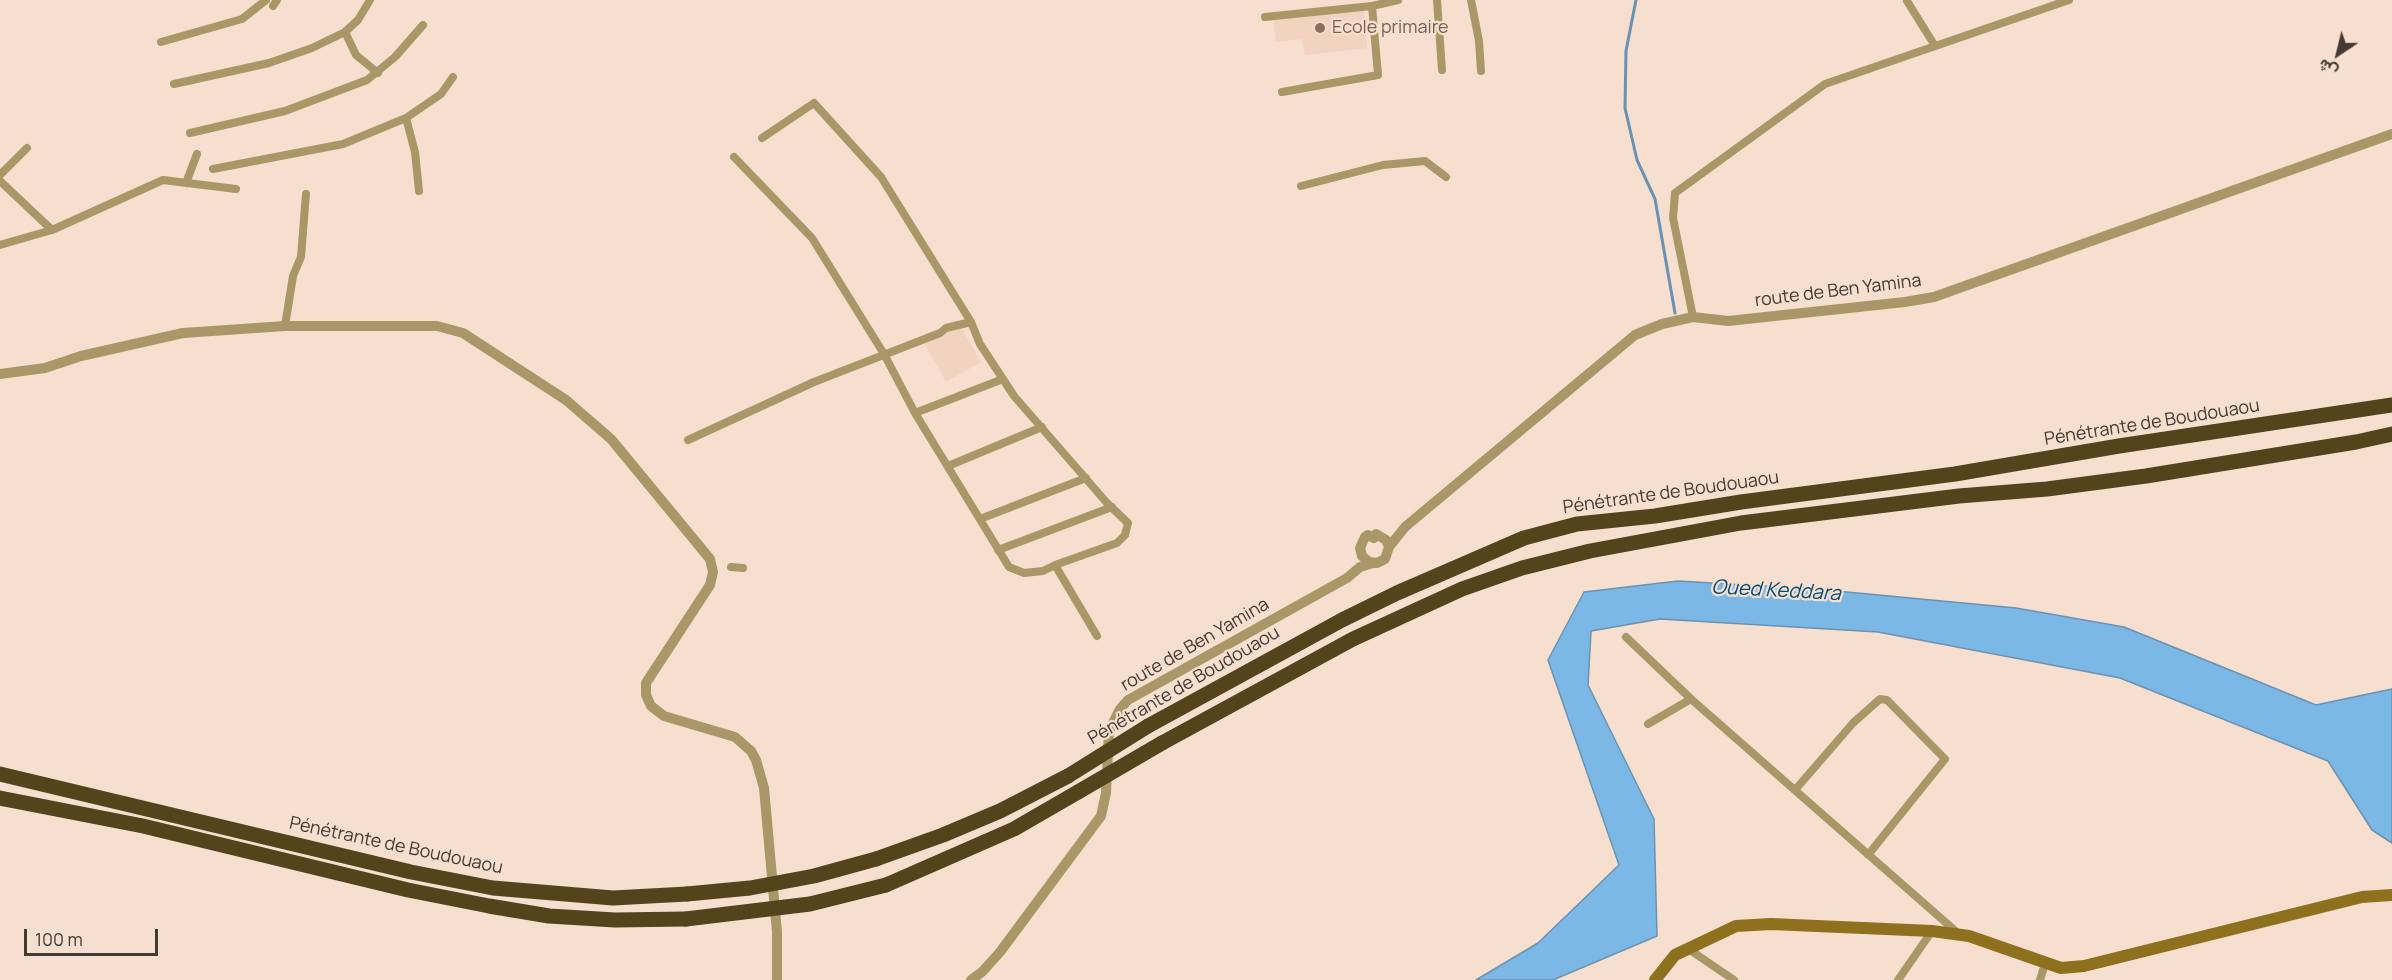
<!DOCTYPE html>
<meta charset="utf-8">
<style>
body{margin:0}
#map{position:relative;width:2392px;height:980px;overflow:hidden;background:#f6dfcf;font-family:Manrope,Vazirmatn,sans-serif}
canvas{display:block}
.north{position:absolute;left:2308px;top:24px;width:60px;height:60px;-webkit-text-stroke:4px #f6dfcf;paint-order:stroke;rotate:215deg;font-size:16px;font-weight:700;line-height:24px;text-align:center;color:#433a34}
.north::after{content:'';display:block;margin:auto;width:21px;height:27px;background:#433a34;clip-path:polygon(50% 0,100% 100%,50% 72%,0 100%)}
.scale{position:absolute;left:24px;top:929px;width:134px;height:27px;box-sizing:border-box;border:3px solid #433a34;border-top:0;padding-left:8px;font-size:18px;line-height:21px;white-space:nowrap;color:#433a34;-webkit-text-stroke:4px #f6dfcf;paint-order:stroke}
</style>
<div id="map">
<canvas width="2392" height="980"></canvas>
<div class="north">ش</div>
<div class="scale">100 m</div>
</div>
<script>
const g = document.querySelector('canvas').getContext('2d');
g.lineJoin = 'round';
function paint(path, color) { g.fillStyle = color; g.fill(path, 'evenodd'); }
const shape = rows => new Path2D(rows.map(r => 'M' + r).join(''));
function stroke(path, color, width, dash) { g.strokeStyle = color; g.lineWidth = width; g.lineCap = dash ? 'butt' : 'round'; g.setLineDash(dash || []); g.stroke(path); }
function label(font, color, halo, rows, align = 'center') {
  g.font = font + ' Manrope,sans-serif'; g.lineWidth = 4.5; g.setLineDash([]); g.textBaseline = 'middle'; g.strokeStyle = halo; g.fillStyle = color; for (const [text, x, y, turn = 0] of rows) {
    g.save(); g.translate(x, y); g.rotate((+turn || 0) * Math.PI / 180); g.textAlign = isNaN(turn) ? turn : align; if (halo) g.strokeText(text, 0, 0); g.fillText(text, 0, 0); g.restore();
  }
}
const built = shape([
 [1364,11,1367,48,1305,55,1302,39,1276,42,1273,17],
 [957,320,981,362,946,382,922,339]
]);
const water = shape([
 [1678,581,1815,589,2016,608,2124,627,2316,705,2392,689,2392,843,2372,830,2328,761,2120,678,1878,632,1660,619,1591,631,1588,685,1654,819,1657,936,1553,980,1476,980,1538,943,1619,865,1548,660,1584,592,1678,581]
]);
const stream = shape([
 [1636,0,1626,51,1625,108,1637,160,1655,199,1675,313]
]);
const minor = shape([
 [1437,0,1442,70],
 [1471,0,1479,41,1481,71],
 [1907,1,1935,46],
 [273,6,277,0],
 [1265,17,1372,6,1398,0],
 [345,32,356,55,378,73],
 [161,42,242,19,266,0],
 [174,84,269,63,312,48,345,32,358,20,370,0],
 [1282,92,1378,75,1372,6],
 [406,118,415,152,419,191],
 [190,133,285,111,367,80,395,57,423,25],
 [762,138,814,103,881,177,971,322,980,344,1014,396,1107,503,1128,523,1125,535,1117,543,1055,565,1097,636],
 [734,157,812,238,884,354,915,413],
 [213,169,343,144,406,118,441,94,453,77],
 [0,175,27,148],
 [0,181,52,230,163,180,236,189],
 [186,183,197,154],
 [1301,186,1383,165,1425,161,1446,177],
 [0,245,52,230],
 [1693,317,1673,218,1675,193,1825,84,2069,0],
 [285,326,293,276,301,257,306,194],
 [1003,379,915,413,1009,567,1024,573,1043,571,1055,565],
 [688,440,814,382,940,333,946,328,971,322],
 [948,466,1042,427],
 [980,519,1086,478],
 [998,550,1112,507],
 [731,567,743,568],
 [1626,637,1691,699],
 [1648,724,1691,699,1960,935],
 [1795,790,1853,723,1880,699,1887,700,1945,759,1868,855],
 [1687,948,1734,980],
 [1898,980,1932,931],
 [2040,980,2045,964]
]);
const tertiary = shape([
 [0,374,45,368,81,356,183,333,285,326,437,326,463,333,566,400,611,439,710,559,713,572,710,585,646,683,646,695,651,706,664,716,735,737,751,751,756,760,764,788,777,932,777,980],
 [1389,547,1386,540,1376,534,1374,538,1368,535,1365,537,1360,548,1362,556,1369,562,1377,563,1385,559,1389,547,1405,527,1635,335,1662,324,1693,317,1728,321,1905,302,1934,297,2392,134],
 [971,980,982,972,1000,952,1101,816,1106,793,1109,731,1120,709,1128,700,1347,578,1360,567,1373,563]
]);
const secondary = shape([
 [1655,980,1675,955,1736,926,1771,924,1932,931,1969,936,2061,968,2084,966,2362,897,2392,895]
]);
const motorway = shape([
 [1148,726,1342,620,1397,593,1524,538,1577,524,1655,516,1741,502,1955,474,2119,446,2392,405],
 [1162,743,1353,639,1462,589,1522,568,1590,551,1741,523,1959,496,2047,489,2146,476,2356,442,2392,434],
 [0,774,411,872,493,888,613,898,687,894],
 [0,798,143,826,408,890,489,906,549,916,615,920,686,919],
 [876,859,943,835,1000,811,1068,776],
 [886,885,1014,829,1078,792]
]);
const motorwayBridge = shape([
 [1068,776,1148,726],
 [1078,792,1162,743],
 [687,894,750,888,814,876,876,859],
 [686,919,810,904,886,885]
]);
const markers = [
 [1320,28,6,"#8d6e63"]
];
const educationNames = [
 ["Ecole primaire",1332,28]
];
const streetNames = [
 ["route de Ben Yamina",1838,291,-7],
 ["Pénétrante de Boudouaou",2152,423,-9],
 ["Pénétrante de Boudouaou",1671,493,-8],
 ["route de Ben Yamina",1195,645,-30],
 ["Pénétrante de Boudouaou",1184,686,-30],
 ["Pénétrante de Boudouaou",396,846,12]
];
const waterNames = [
 ["Oued Keddara",1776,591,3]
];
paint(built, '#f1d3bf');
paint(water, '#7cb8e6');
stroke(water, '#6b92b1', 1.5);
stroke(stream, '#6b92b1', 3);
stroke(minor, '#aa9768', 8);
stroke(tertiary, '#aa9768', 10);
stroke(secondary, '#8d711f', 12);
stroke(motorway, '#53441c', 15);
stroke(motorwayBridge, '#53441c', 15);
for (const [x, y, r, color] of markers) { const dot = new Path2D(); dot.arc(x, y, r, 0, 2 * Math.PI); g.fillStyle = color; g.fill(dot); stroke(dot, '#f6dfcf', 2); }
label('18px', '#785e54', '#f6dfcf', educationNames, 'left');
label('18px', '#433a34', '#f6dfcf', streetNames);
label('italic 20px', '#014c78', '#f6dfcf', waterNames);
</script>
